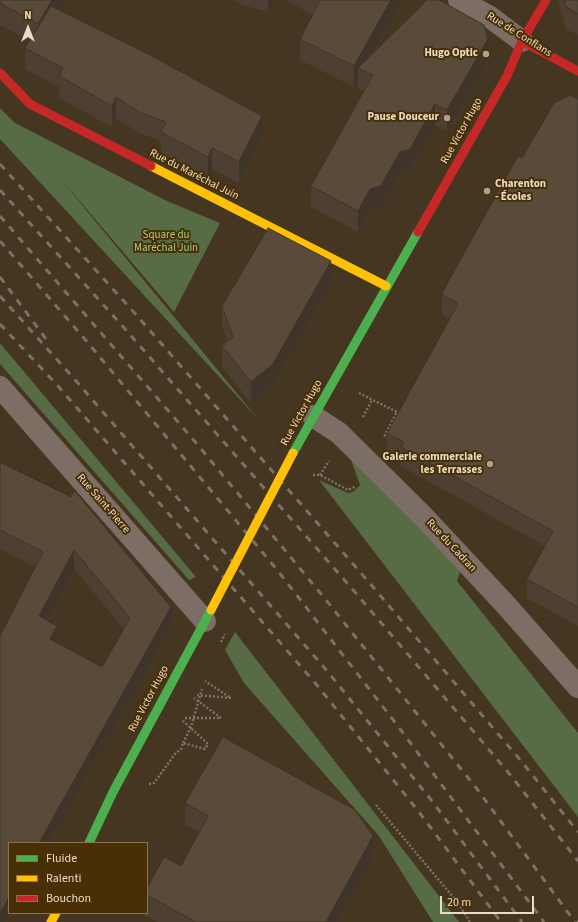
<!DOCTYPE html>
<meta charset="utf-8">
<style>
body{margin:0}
#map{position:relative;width:578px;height:922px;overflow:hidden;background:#443621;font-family:"Source Sans 3",sans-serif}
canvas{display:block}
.legend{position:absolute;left:8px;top:842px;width:140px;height:72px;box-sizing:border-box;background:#482f05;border:1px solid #897452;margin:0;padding:5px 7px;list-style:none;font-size:12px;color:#ebdbc6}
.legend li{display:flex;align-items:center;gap:8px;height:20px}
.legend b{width:20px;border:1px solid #897452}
.north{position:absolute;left:8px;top:8px;width:40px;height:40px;-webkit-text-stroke:3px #482f05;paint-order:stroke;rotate:0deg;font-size:11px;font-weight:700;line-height:16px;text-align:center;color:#ebdbc6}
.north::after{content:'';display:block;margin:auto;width:14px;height:18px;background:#ebdbc6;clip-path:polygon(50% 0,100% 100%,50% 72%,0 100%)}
.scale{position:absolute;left:440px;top:896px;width:94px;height:18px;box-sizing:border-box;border:2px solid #ebdbc6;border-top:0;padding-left:5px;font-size:12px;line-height:14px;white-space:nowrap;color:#ebdbc6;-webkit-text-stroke:3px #482f05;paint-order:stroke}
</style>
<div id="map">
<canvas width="578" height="922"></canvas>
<ul class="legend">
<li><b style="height:5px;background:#4caf50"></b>Fluide</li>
<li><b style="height:5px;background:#ffc107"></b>Ralenti</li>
<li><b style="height:5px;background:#c62828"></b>Bouchon</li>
</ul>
<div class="north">N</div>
<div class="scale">20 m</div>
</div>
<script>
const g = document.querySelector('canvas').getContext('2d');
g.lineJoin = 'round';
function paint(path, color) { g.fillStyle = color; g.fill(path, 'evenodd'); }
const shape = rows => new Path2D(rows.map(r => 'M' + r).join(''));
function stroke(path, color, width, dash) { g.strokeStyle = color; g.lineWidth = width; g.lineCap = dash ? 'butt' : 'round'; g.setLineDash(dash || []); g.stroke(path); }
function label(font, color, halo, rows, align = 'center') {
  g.font = font + ' "Source Sans 3",sans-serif'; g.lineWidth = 4; g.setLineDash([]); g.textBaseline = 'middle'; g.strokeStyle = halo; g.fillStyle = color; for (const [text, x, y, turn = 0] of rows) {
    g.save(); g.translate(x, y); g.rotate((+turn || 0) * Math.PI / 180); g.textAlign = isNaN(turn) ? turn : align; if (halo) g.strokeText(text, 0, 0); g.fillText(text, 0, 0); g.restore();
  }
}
const green = shape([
 [0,108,15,123,167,201,220,223,174,312,55,172,258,419,0,139],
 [0,343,196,577,189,580,0,364],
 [350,457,461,569,457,581,578,733,578,817,319,480,348,493,353,492,360,485],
 [235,632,459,922,433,922,379,836,244,683,225,650]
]);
const path = shape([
 [359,393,397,412,384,437],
 [363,417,372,400],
 [313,475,320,475,348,490,355,487],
 [320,475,329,461],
 [197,695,231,698,205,681],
 [185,718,221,718,194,698],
 [183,743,191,727,202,689],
 [149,784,154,783,175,754,181,749,183,743,205,749,208,744,182,720],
 [376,805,458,903,470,922],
 [577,922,578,921]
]);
const street = shape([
 [459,0,490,17,522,41],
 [0,387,205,621],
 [313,416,339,433,422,515,505,604,578,687]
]);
const fast = shape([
 [293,453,418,232],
 [89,843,113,792,211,610]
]);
const slow = shape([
 [151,166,386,286],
 [51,922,56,913]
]);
const jam = shape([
 [522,41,578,71],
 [0,73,30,104,151,166],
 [418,232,507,76,522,41,546,0]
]);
const rail = shape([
 [0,164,139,318,367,580,522,762,578,832],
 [0,190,126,330,354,591,508,772,578,861],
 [0,216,197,444,326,600,477,789,575,922],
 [0,241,89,344,278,571,397,725,544,922],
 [0,277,49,343],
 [0,296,77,382,328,672,432,801,522,922],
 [0,324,58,386,316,684,419,812,501,922]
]);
const pathBridge = shape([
 [221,642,225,634]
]);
const slowBridge = shape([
 [211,610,293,453]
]);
const wall = shape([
 [0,0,58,9,262,137,239,183,212,169,208,178,161,153,161,141,139,133,116,118,112,127,59,98,59,87,25,69,25,48,30,41,0,25],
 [233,0,275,0,268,12,243,5],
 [285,0,400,0,400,6,373,54,488,60,447,131,435,125,410,170,400,172,381,207,370,210,358,232,311,207,311,186,363,91,358,89,358,79,354,87,300,60,300,39,313,15],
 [558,0,578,0,578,35,566,29],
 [578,99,578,626,527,598,527,579,545,546,401,466,401,460,387,453,387,433,450,319,442,314,442,294,522,158],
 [331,282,273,385,251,403,222,367,222,346,227,341,222,327,222,306],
 [0,462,171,626,49,843,9,843,10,913,5,922,0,922,35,567,0,549],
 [74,569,124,629,102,667,57,643,46,620],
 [185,803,373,857,337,922,157,922,144,915,144,913,147,913,147,888,181,866,199,832,185,824]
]);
const shadedWall = shape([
 [52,0,64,0,38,46,38,24],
 [268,0,275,0,268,12],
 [391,0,400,0,400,6,363,70,358,68,358,79,354,87,354,66],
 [488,39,488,60,447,131,447,110],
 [116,97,116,118,112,127,112,106],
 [435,104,435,125,410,170,400,172,381,207,370,210,358,232,358,211,370,189,400,152],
 [262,116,262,137,239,183,239,162],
 [212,148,212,169,208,178,208,157],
 [331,261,331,282,273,385,251,403,251,382],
 [74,550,74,569,39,634,39,616],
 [171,607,171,626,49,843,39,843],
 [57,626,57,645,50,639],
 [373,836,373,857,337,922,326,922],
 [9,897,9,913,10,913,5,922,0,922,0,913]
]);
const building = shape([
 [0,0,52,0,38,24,0,3,0,0],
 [320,0,391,0,354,66,300,39,320,0],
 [427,0,439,0,484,25,488,39,447,110,435,104,410,149,400,152,381,186,370,189,358,211,311,186,373,75,358,68,427,0],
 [564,0,578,0,578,14,566,7,564,0],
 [51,6,150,55,262,116,239,162,212,148,208,157,161,132,166,122,139,112,116,97,112,106,59,76,63,68,25,48,51,6],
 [570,95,578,99,578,607,527,579,553,531,401,447,404,442,387,433,458,304,442,294,448,282,518,156,522,158,554,103,570,95],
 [268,228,331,261,273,364,251,382,222,346,233,337,222,306,268,228],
 [0,462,71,497,74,490,171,607,39,843,9,843,9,897,0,913,0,636,43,552,0,530,0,462],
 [74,550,130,618,102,667,50,639,57,626,39,616,74,550],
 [223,737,355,810,373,836,326,922,193,922,194,921,147,895,147,888,164,857,181,866,208,816,185,803,223,737]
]);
const markers = [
 [486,54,4,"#b1a18c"],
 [447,118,4,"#b1a18c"],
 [487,191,4,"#b1a18c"],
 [490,464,4,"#b1a18c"]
];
const streetNames = [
 ["Rue de Conflans",519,35,32],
 ["Rue Victor Hugo",462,131,-61],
 ["Rue du Maréchal Juin",194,175,27],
 ["Rue Victor Hugo",302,413,-61],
 ["Rue Saint-Pierre",103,504,49],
 ["Rue du Cadran",451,546,47],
 ["Rue Victor Hugo",149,699,-62]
];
const poiNames = [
 ["Hugo Optic",478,54],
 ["Pause Douceur",439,118],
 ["Charenton",495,185,"left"],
 ["- Écoles",495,198,"left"],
 ["Galerie commerciale",482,458],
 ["les Terrasses",482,471]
];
const parkNames = [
 ["Square du",166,236],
 ["Maréchal Juin",166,249]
];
paint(green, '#576b44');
stroke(path, '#807269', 2.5, [2, 2]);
stroke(street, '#7c6d65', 22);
stroke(fast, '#4caf50', 9);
stroke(slow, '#ffc107', 9);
stroke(jam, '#c62828', 9);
stroke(rail, '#7d7064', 3, [7, 7]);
stroke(pathBridge, '#807269', 2.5, [2, 2]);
stroke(slowBridge, '#ffc107', 9);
paint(wall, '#4d4032');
paint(shadedWall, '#3e3429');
paint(building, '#594a3a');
stroke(building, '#3e3429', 1);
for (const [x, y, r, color] of markers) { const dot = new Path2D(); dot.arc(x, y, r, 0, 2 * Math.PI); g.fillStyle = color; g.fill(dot); stroke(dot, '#482f05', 1.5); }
label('11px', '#ebdbc6', '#482f05', streetNames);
label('bold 11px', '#ebdbc6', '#482f05', poiNames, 'right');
label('11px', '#a2d084', '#482f05', parkNames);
</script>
